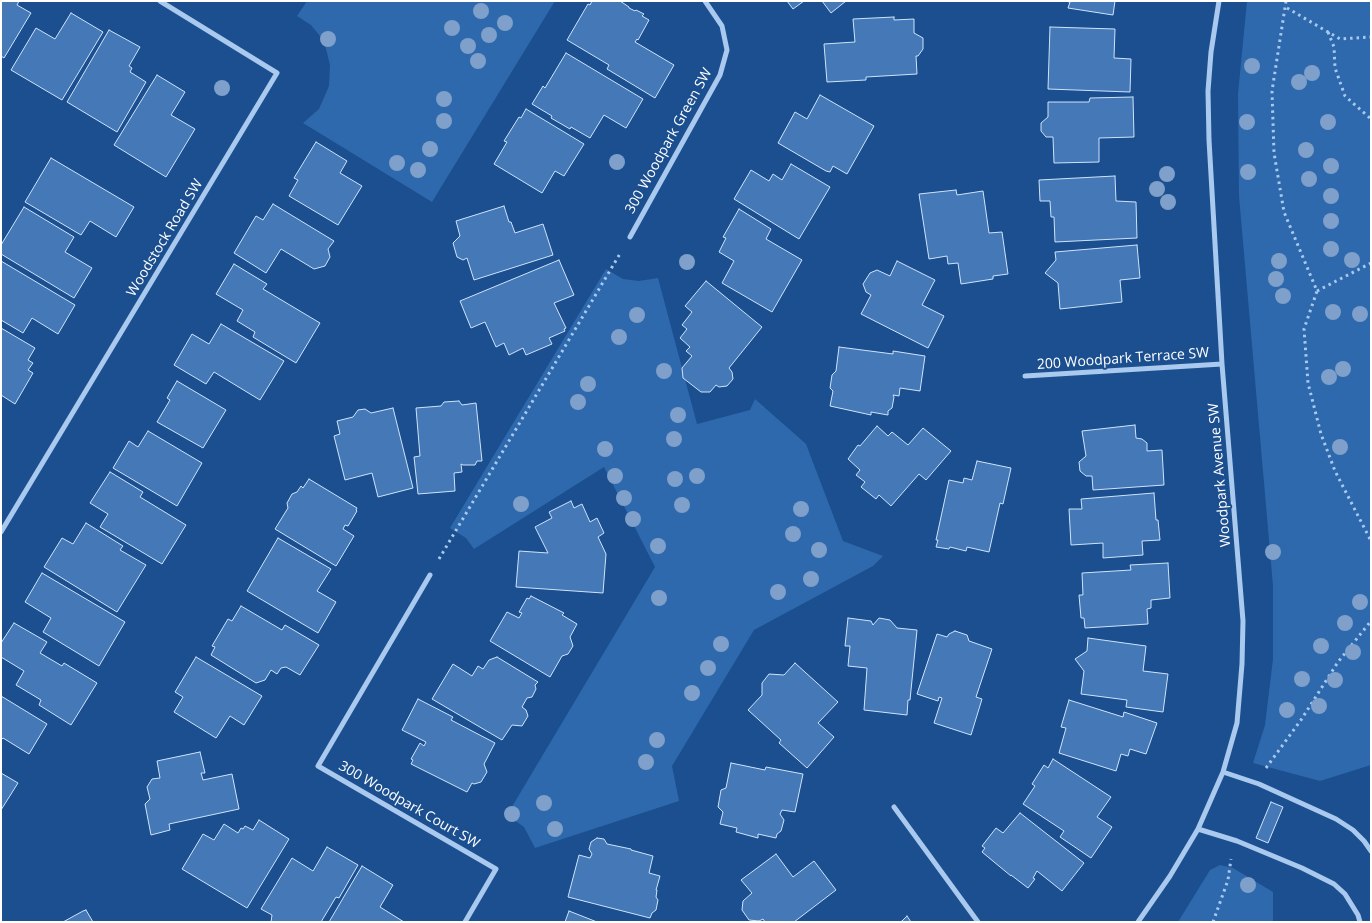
<!DOCTYPE html>
<style>
body{margin:0}
#map{position:relative;width:1372px;height:923px;overflow:hidden;background:#1b4f8f;font-family:"Open Sans",sans-serif}
canvas{display:block}
.frame{position:absolute;inset:0;border:2px solid #fff;pointer-events:none}
</style>
<div id="map">
<canvas width="1372" height="923"></canvas>
<div class="frame"></div>
</div>
<script>
const g = document.querySelector('canvas').getContext('2d');
g.lineJoin = 'round';
function paint(path, color) { g.fillStyle = color; g.fill(path, 'evenodd'); }
const shape = rows => new Path2D(rows.map(r => 'M' + r).join(''));
function stroke(path, color, width, dash) { g.strokeStyle = color; g.lineWidth = width; g.lineCap = dash ? 'butt' : 'round'; g.setLineDash(dash || []); g.stroke(path); }
function label(font, color, halo, rows, align = 'center') {
  g.font = font + ' "Open Sans",sans-serif'; g.lineWidth = 4; g.setLineDash([]); g.textBaseline = 'middle'; g.strokeStyle = halo; g.fillStyle = color; for (const [text, x, y, turn = 0] of rows) {
    g.save(); g.translate(x, y); g.rotate((+turn || 0) * Math.PI / 180); g.textAlign = isNaN(turn) ? turn : align; if (halo) g.strokeText(text, 0, 0); g.fillText(text, 0, 0); g.restore();
  }
}
const green = shape([
 [307,1,555,1,432,202,303,123,319,109,329,86,330,65,324,41,311,25,297,16],
 [1247,1,1371,1,1371,765,1320,781,1253,763,1265,725,1273,659,1273,586,1239,196,1238,94],
 [606,269,623,279,639,281,658,278,697,424,750,410,755,399,806,444,843,541,883,556,873,566,754,630,672,766,679,801,535,848,524,827,507,815,655,567,604,467,474,549,466,538,450,528],
 [1220,865,1233,868,1273,892,1273,922,1178,922,1210,870]
]);
const building = shape([
 [1,1,19,1,17,5,31,13,4,58,1,56,1,1],
 [592,1,620,1,629,7,629,8,635,11,636,10,644,14,642,16,649,20,638,40,637,39,635,42,674,65,655,98,607,69,609,65,567,40,588,4,590,5,592,1],
 [787,1,804,1,793,9,787,1],
 [822,1,846,1,831,13,822,1],
 [1064,1,1115,1,1113,15,1068,8,1070,2,1064,1],
 [71,13,103,32,62,100,11,70,36,28,55,39,71,13],
 [894,17,894,20,914,19,914,33,923,38,923,49,918,56,916,56,917,74,866,77,866,80,827,82,824,44,855,42,853,19,894,17],
 [1050,27,1115,29,1114,58,1131,59,1130,92,1048,89,1050,27],
 [109,30,140,47,129,66,132,68,130,72,146,82,117,132,67,102,109,30],
 [566,53,643,99,626,128,604,115,590,138,571,127,570,129,551,118,552,116,532,104,543,86,545,88,566,53],
 [157,75,185,92,171,115,195,129,166,177,114,145,157,75],
 [820,95,874,126,847,174,833,166,830,172,826,171,778,143,795,112,807,119,820,95],
 [1133,97,1134,137,1099,138,1099,162,1054,163,1053,137,1046,137,1041,131,1041,123,1048,117,1048,102,1089,102,1090,98,1133,97],
 [526,109,584,144,564,176,555,171,542,193,494,164,507,142,504,141,519,117,521,118,526,109],
 [316,142,347,161,340,173,362,186,338,225,289,196,298,180,294,178,316,142],
 [51,158,134,207,116,237,90,221,81,235,25,202,51,158],
 [791,164,830,187,799,239,734,199,751,170,769,181,773,174,782,180,791,164],
 [1115,176,1116,201,1136,202,1137,238,1055,242,1054,217,1051,217,1050,201,1040,201,1039,180,1115,176],
 [956,190,957,195,983,191,989,233,1002,232,1008,274,993,276,993,279,961,284,958,263,948,264,947,256,929,259,919,194,956,190],
 [273,204,334,241,328,249,330,257,325,266,314,269,281,249,266,273,234,253,256,216,263,220,273,204],
 [504,206,509,222,511,222,515,233,543,224,553,255,474,280,467,258,463,260,457,257,453,243,460,236,456,221,504,206],
 [24,207,74,237,65,252,92,268,74,298,1,254,1,245,24,207],
 [739,209,771,229,766,239,802,260,772,312,722,283,734,261,719,252,726,238,723,237,739,209],
 [1137,245,1140,278,1120,280,1122,302,1060,309,1058,283,1045,273,1056,260,1055,252,1137,245],
 [559,260,574,295,554,303,566,328,564,329,565,331,549,338,552,344,526,355,523,348,509,355,504,343,496,347,485,322,471,328,460,301,559,260],
 [1,261,75,305,58,334,32,318,23,333,1,320,1,261],
 [897,261,935,280,922,305,944,316,928,348,861,314,871,295,866,292,863,284,870,273,877,270,890,276,897,261],
 [234,264,267,284,263,289,320,323,296,363,253,337,255,332,237,321,243,310,216,294,234,264],
 [706,281,762,327,729,368,732,372,733,379,727,386,719,387,716,385,710,392,701,392,683,378,682,368,692,356,686,351,690,347,680,338,687,329,682,325,692,312,685,306,706,281],
 [221,324,284,361,260,400,214,372,206,384,174,365,192,334,209,344,221,324],
 [1,328,35,348,28,360,33,363,28,370,33,373,15,404,1,395,1,328],
 [839,347,893,354,893,351,925,356,920,391,900,388,899,396,893,395,894,397,892,408,888,411,888,415,871,412,871,415,830,406,833,391,830,388,832,375,836,371,839,347],
 [177,381,226,410,203,448,157,422,170,400,167,398,177,381],
 [459,401,462,405,476,403,482,461,477,461,475,465,463,465,461,464,462,472,454,473,455,491,418,494,414,457,420,456,416,408,441,406,444,402,459,401],
 [393,408,413,488,378,497,372,473,345,480,334,436,340,434,337,421,353,417,358,410,365,409,371,413,393,408],
 [1135,425,1136,438,1142,439,1147,443,1147,451,1162,450,1164,485,1093,490,1092,476,1086,476,1080,471,1079,462,1086,456,1082,431,1135,425],
 [877,426,888,436,892,432,908,445,923,428,951,451,926,480,919,474,891,506,879,495,876,499,861,487,865,482,856,475,860,470,848,459,858,445,860,446,877,426],
 [148,431,202,463,177,506,113,468,129,441,138,447,148,431],
 [977,461,1011,468,1003,504,1000,503,989,552,967,547,966,551,950,547,949,549,936,547,938,540,936,540,949,480,963,483,964,478,972,480,977,461],
 [110,472,143,492,140,497,186,525,162,564,100,527,108,514,90,503,110,472],
 [309,479,357,508,356,510,357,511,348,526,345,525,343,529,354,536,336,566,275,529,288,508,287,503,292,494,297,492,301,486,303,488,309,479],
 [1154,493,1156,520,1158,520,1160,540,1142,541,1143,555,1103,558,1103,543,1071,545,1069,509,1082,509,1081,499,1154,493],
 [571,501,574,508,582,504,590,522,597,518,604,533,598,537,606,554,603,593,516,587,519,551,548,553,535,527,552,518,549,512,571,501],
 [86,523,123,546,120,550,146,565,117,612,44,567,62,538,73,544,86,523],
 [278,538,331,569,317,591,336,602,318,633,247,591,278,538],
 [1168,563,1170,598,1151,600,1151,608,1147,609,1148,624,1085,628,1084,618,1081,618,1079,595,1083,595,1082,573,1131,570,1130,565,1168,563],
 [42,573,125,622,99,666,43,632,51,618,25,602,42,573],
 [531,596,564,613,562,615,577,624,570,637,573,646,568,654,562,656,550,677,490,641,507,612,519,618,522,613,519,612,527,598,529,599,531,596],
 [241,606,282,630,285,625,319,645,300,675,286,667,281,668,277,674,271,670,265,680,256,683,211,655,215,647,212,646,228,619,232,621,241,606],
 [848,618,871,621,873,625,879,618,890,620,897,628,917,630,910,700,908,700,907,715,864,710,867,668,848,666,850,646,845,646,848,618],
 [14,623,47,642,40,653,62,666,64,663,97,683,71,725,39,705,41,700,16,685,24,671,1,657,1,643,14,623],
 [955,631,967,635,969,641,992,649,976,697,982,699,971,735,934,723,942,698,939,697,938,701,917,694,937,634,947,637,949,634,955,631],
 [1088,638,1146,646,1143,671,1168,674,1163,712,1126,707,1127,700,1081,694,1084,671,1075,659,1087,651,1088,638],
 [196,657,262,696,244,725,230,716,216,738,174,712,183,697,175,692,196,657],
 [497,657,538,682,535,685,536,689,532,697,527,698,522,707,526,710,528,716,522,726,512,725,502,740,432,699,453,664,472,676,478,666,483,669,489,660,497,657],
 [795,663,838,702,818,723,834,737,807,768,779,743,781,740,748,710,762,695,762,683,769,674,784,675,795,663],
 [1,696,47,724,29,754,3,738,1,740,1,696],
 [418,699,453,717,451,720,495,743,484,764,487,772,481,782,474,784,472,783,467,792,411,764,413,760,411,759,420,743,424,746,426,742,402,730,418,699],
 [1069,700,1123,717,1124,712,1157,723,1146,754,1130,749,1128,756,1121,754,1116,771,1059,753,1066,728,1061,727,1069,700],
 [200,752,205,773,201,773,203,780,232,774,239,809,169,824,170,830,151,835,145,804,150,799,147,787,152,779,160,778,157,761,200,752],
 [1053,759,1111,797,1097,817,1112,827,1091,858,1060,837,1064,831,1023,804,1035,786,1032,784,1044,765,1048,768,1053,759],
 [731,763,765,770,766,767,803,774,795,812,782,810,780,814,784,820,781,831,777,834,776,838,758,834,758,838,736,832,737,828,720,824,723,812,718,807,721,790,726,788,731,763],
 [1,773,18,783,1,810,1,773],
 [1271,802,1283,807,1268,843,1256,838,1271,802],
 [1020,813,1084,863,1062,891,1037,871,1033,878,1035,879,1028,888,1011,875,1011,876,982,852,985,848,982,846,996,828,1003,833,1020,813],
 [259,820,289,839,247,908,182,869,203,834,214,840,224,824,238,833,241,828,243,829,245,826,253,830,259,820],
 [597,838,604,839,607,844,631,849,631,850,653,856,649,873,660,876,656,890,657,890,656,897,658,900,656,910,652,913,650,918,568,897,579,855,590,858,592,854,589,849,591,842,597,838],
 [327,847,358,865,339,898,336,897,321,922,271,922,272,915,261,909,292,858,313,871,327,847],
 [776,854,793,877,814,861,836,890,794,922,765,922,763,919,759,921,749,920,742,910,743,901,752,893,741,880,776,854],
 [362,866,393,885,380,907,404,922,329,922,362,866],
 [86,910,93,922,63,922,83,911,86,910],
 [569,911,597,922,565,922,569,911],
 [907,916,911,922,900,922,902,921,907,916]
]);
const path = shape([
 [1286,1,1272,91,1274,153,1284,212,1317,291,1304,329,1308,383,1321,434,1335,471,1371,541],
 [1287,8,1340,39,1371,37],
 [1328,32,1334,47,1335,68,1345,96,1371,119],
 [1317,291,1371,263],
 [439,559,621,252],
 [1266,768,1301,720,1338,662,1371,621],
 [1213,922,1228,880,1231,859]
]);
const minor = shape([
 [630,237,720,75,727,50,722,26,705,1],
 [1025,376,1222,364],
 [1,532,277,73,160,1],
 [430,575,318,766,496,869,465,922],
 [1223,772,1259,784,1336,819,1353,830,1364,841,1371,851],
 [894,807,978,922],
 [1198,829,1237,841,1302,868,1334,884,1345,894,1358,915,1360,922],
 [1138,922,1170,876,1198,829,1223,772,1237,723,1242,664,1243,621,1222,364,1209,140,1208,91,1211,52,1219,1]
]);
const trees = [
 [481,11],
 [505,23],
 [452,28],
 [489,35],
 [328,39],
 [468,46],
 [478,61],
 [1252,66],
 [1312,73],
 [1299,82],
 [222,88],
 [444,99],
 [444,121],
 [1247,122],
 [1328,122],
 [430,149],
 [1306,150],
 [617,162],
 [397,163],
 [1331,166],
 [418,170],
 [1248,172],
 [1167,174],
 [1309,179],
 [1157,189],
 [1331,196],
 [1168,202],
 [1331,221],
 [1331,249],
 [1352,260],
 [1279,261],
 [687,262],
 [1276,279],
 [1283,296],
 [1333,312],
 [1360,314],
 [637,315],
 [619,337],
 [1343,369],
 [664,371],
 [1329,377],
 [588,384],
 [578,402],
 [678,415],
 [674,439],
 [1340,447],
 [605,449],
 [615,476],
 [697,476],
 [675,479],
 [624,498],
 [521,504],
 [682,505],
 [801,509],
 [633,519],
 [793,534],
 [658,546],
 [819,550],
 [1273,552],
 [811,579],
 [778,592],
 [659,598],
 [1360,602],
 [1345,623],
 [721,644],
 [1321,646],
 [1353,652],
 [708,668],
 [1302,679],
 [1335,680],
 [692,693],
 [1319,706],
 [1287,710],
 [657,740],
 [646,762],
 [544,803],
 [512,814],
 [555,829],
 [1248,885]
];
const streetNames = [
 ["300 Woodpark Green SW",669,141,-61],
 ["Woodstock Road SW",165,238,-59],
 ["200 Woodpark Terrace SW",1123,359,-4],
 ["Woodpark Avenue SW",1220,475,-95],
 ["300 Woodpark Court SW",409,805,30]
];
paint(green, '#2e69ad');
paint(building, '#4478b7');
stroke(building, '#cfe3fa', 1);
stroke(path, '#a9c9ee', 3, [2.5, 4]);
stroke(minor, '#a9c9ee', 5);
g.fillStyle = '#7ea0ca';
for (const [x, y] of trees) { g.beginPath(); g.arc(x, y, 8, 0, 2 * Math.PI); g.fill(); }
label('14px', '#fff', '#1b4f8f', streetNames);
</script>
